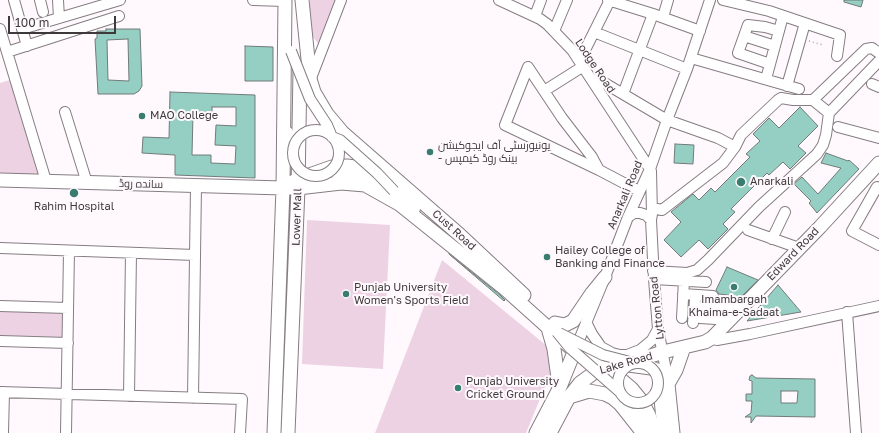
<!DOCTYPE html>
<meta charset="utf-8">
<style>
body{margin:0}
#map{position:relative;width:879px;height:433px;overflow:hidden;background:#fff9fd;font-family:"Golos Text",sans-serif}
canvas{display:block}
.scale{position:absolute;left:8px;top:16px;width:108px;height:18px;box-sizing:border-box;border:2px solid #3e3a3c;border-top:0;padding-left:5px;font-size:12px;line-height:14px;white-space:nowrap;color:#3e3a3c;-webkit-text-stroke:3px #fff9fd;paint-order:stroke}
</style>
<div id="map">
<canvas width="879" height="433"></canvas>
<div class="scale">100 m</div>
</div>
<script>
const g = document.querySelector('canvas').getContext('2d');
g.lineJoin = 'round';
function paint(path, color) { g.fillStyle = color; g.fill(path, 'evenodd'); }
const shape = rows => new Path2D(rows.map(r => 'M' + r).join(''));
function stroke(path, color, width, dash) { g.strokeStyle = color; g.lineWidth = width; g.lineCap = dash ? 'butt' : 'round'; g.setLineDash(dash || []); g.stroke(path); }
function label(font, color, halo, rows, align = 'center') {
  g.font = font + ' "Golos Text",Cairo,sans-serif'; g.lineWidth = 4; g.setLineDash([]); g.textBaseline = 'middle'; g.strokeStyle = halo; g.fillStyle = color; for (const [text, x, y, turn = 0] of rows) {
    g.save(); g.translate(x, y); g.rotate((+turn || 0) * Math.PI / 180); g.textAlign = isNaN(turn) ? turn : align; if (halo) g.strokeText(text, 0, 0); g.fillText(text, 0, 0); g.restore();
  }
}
const green = shape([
 [310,0,336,0,320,46,310,33],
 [13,79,45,181,0,180,0,83],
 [307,220,390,225,383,369,302,364],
 [442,260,558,355,526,433,375,433],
 [0,306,68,308,68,343,0,341]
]);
const building = shape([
 [844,0,863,0,861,7,844,2,844,0],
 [106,29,140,29,142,86,139,91,134,94,98,94,95,39,97,38,97,31,106,31,106,29],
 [128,39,129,81,108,80,107,40,128,39],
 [245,46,273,47,273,81,245,81,245,46],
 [170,92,255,95,255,178,175,175,175,155,142,153,143,137,169,138,170,92],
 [212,107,236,107,236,126,216,125,215,145,236,146,235,164,211,163,211,155,192,155,193,114,212,115,212,107],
 [800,107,818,126,798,146,806,153,790,169,783,162,769,175,767,173,731,209,735,212,723,224,728,229,708,249,699,240,681,257,664,240,681,222,671,212,693,194,699,200,711,188,715,192,750,157,746,154,760,141,753,134,769,118,779,128,800,107],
 [675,144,694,145,693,164,674,163,675,144],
 [826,153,848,161,849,160,859,169,817,213,809,203,811,201,794,184,802,177,818,194,841,168,821,163,826,153],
 [449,254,500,295,505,300,504,301,449,254],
 [727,267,758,280,736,302,734,302,735,296,719,294,716,290,727,267],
 [778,285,801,312,747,321,778,285],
 [752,375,756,378,815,379,815,417,756,416,751,423,751,417,745,417,751,413,752,401,746,401,746,394,752,394,752,381,749,380,750,376,752,375],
 [781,391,798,391,797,403,781,403,781,391]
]);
const path = shape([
 [809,41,823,45]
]);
const minor = shape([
 [14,0,27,46],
 [40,0,43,12],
 [58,0,59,18],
 [253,0,285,1],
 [499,0,540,19,547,24,572,50,650,169],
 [608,0,653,14,700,31],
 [723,0,769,11,840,35,837,56],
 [535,16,541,0],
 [663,17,668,0],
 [0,29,46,181],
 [22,29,120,0],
 [554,31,567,0],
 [594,32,687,69],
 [744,36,775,46],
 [7,52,119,16],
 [577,58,585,50,610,0],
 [691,58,799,89],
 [770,64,738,53,748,25,765,27,779,31],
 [311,78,341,0],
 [591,79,601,81,667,120,718,138,735,147],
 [766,79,783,16],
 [872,84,879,87],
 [787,86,805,23],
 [544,91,582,67],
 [623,94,653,14],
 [813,100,866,49,872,48,879,53],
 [65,112,87,183],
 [829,113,879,61],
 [838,127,879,138],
 [288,132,288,137,292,155],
 [599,170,592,157,562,118,528,67,505,125,599,170,639,191],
 [651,171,652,214,651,220,654,279,658,329,668,381],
 [334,173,352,173,368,178,394,191,415,209],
 [877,187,852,231,879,245],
 [652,208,662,210,723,163,735,147,741,135,778,100,781,98,793,100,813,100,829,113,826,135,823,145,817,154,759,207,708,260,697,270,687,273,653,271],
 [628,217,634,213,640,213,646,215,651,220],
 [748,230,799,248],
 [772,239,785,212],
 [0,248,195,255],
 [654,279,706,282],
 [683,294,713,296],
 [0,306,68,308],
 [697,307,740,309],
 [847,312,856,433],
 [682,318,684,280],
 [700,318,731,320],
 [586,322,592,334,601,347,612,353,620,355,627,355,640,350,652,340,658,329],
 [693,323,695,300],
 [712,338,717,340,750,334,879,306],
 [0,341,68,343],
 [577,345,605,277,628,217,650,169,667,120,687,69,710,0],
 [658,385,663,433],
 [0,392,242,399,240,433],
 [129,396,131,253],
 [193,398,196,186],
 [628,400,641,417,650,433],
 [3,433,4,392],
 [66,433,69,251]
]);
const major = shape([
 [302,0,310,79,314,92,327,114,343,133,461,236,524,295],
 [0,180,283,188,298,188,341,183,365,185,399,204,505,289,574,351,618,377,632,389,641,400,649,415,655,433],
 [291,183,298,179,332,167,347,166,380,170],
 [555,323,565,325,573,321,592,293,605,277],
 [548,328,554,349,559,385],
 [629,363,663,352,705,342,712,338,820,227,879,163],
 [621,364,651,368,657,370,665,377,668,384,673,433],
 [668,384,676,370,684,347],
 [569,397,589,391,605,394,613,398,620,404,643,433],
 [274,433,283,188,285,0],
 [288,433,298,188,300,70],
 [536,433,560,387,577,345],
 [550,433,569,397,580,383,595,372,608,367]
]);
const minorBridge = shape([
 [291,51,310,99,327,125,332,137,340,140,377,173,394,191],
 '293 153a23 23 0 1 1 46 0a23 23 0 1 1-46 0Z',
 [557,332,570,348,620,392],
 [559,333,603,355,634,363],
 '618 383a20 20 0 1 1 40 0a20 20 0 1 1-40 0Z'
]);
const markers = [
 [142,116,4,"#397d71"],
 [430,152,4,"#397d71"],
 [741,182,5,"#397d71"],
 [74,193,5,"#397d71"],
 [547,257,4,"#397d71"],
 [734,287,4,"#397d71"],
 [346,294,4,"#397d71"],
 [458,388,4,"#397d71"]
];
const streetNames = [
 ["Lodge Road",595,66,56],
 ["ساندہ روڈ",141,184,1],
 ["Anarkali Road",625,195,-67],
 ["Lower Mall",297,217,-88],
 ["Cust Road",454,230,42],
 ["Edward Road",793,254,-46],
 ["Lytton Road",657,308,-96],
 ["Lake Road",626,363,-16]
];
const poiNames = [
 ["MAO College",150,116],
 ["یونیورسٹی آف ایجوکیشن",438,146],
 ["- بینک روڈ کیمپس",438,159],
 ["Anarkali",750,182],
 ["Rahim Hospital",74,207,"center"],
 ["Hailey College of",555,251],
 ["Banking and Finance",555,264],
 ["Punjab University",354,288],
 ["Women's Sports Field",354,301],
 ["Imambargah",734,300,"center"],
 ["Khaima-e-Sadaat",734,313,"center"],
 ["Punjab University",466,382],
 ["Cricket Ground",466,395]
];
paint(green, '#edd2e4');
paint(building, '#95cec2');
stroke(building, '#707b79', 1);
stroke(minor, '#857d82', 12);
stroke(major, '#857d82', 15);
stroke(path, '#a7a2a5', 1.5, [1, 3]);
stroke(minor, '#fff', 10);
stroke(major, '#fff', 13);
stroke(minorBridge, '#857d82', 12, []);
stroke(minorBridge, '#fff', 10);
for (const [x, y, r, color] of markers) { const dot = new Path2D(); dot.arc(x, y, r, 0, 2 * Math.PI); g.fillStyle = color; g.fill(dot); stroke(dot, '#fff9fd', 1.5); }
label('11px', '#3e3a3c', '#fff9fd', streetNames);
label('11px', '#3e3a3c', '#fff9fd', poiNames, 'left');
</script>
